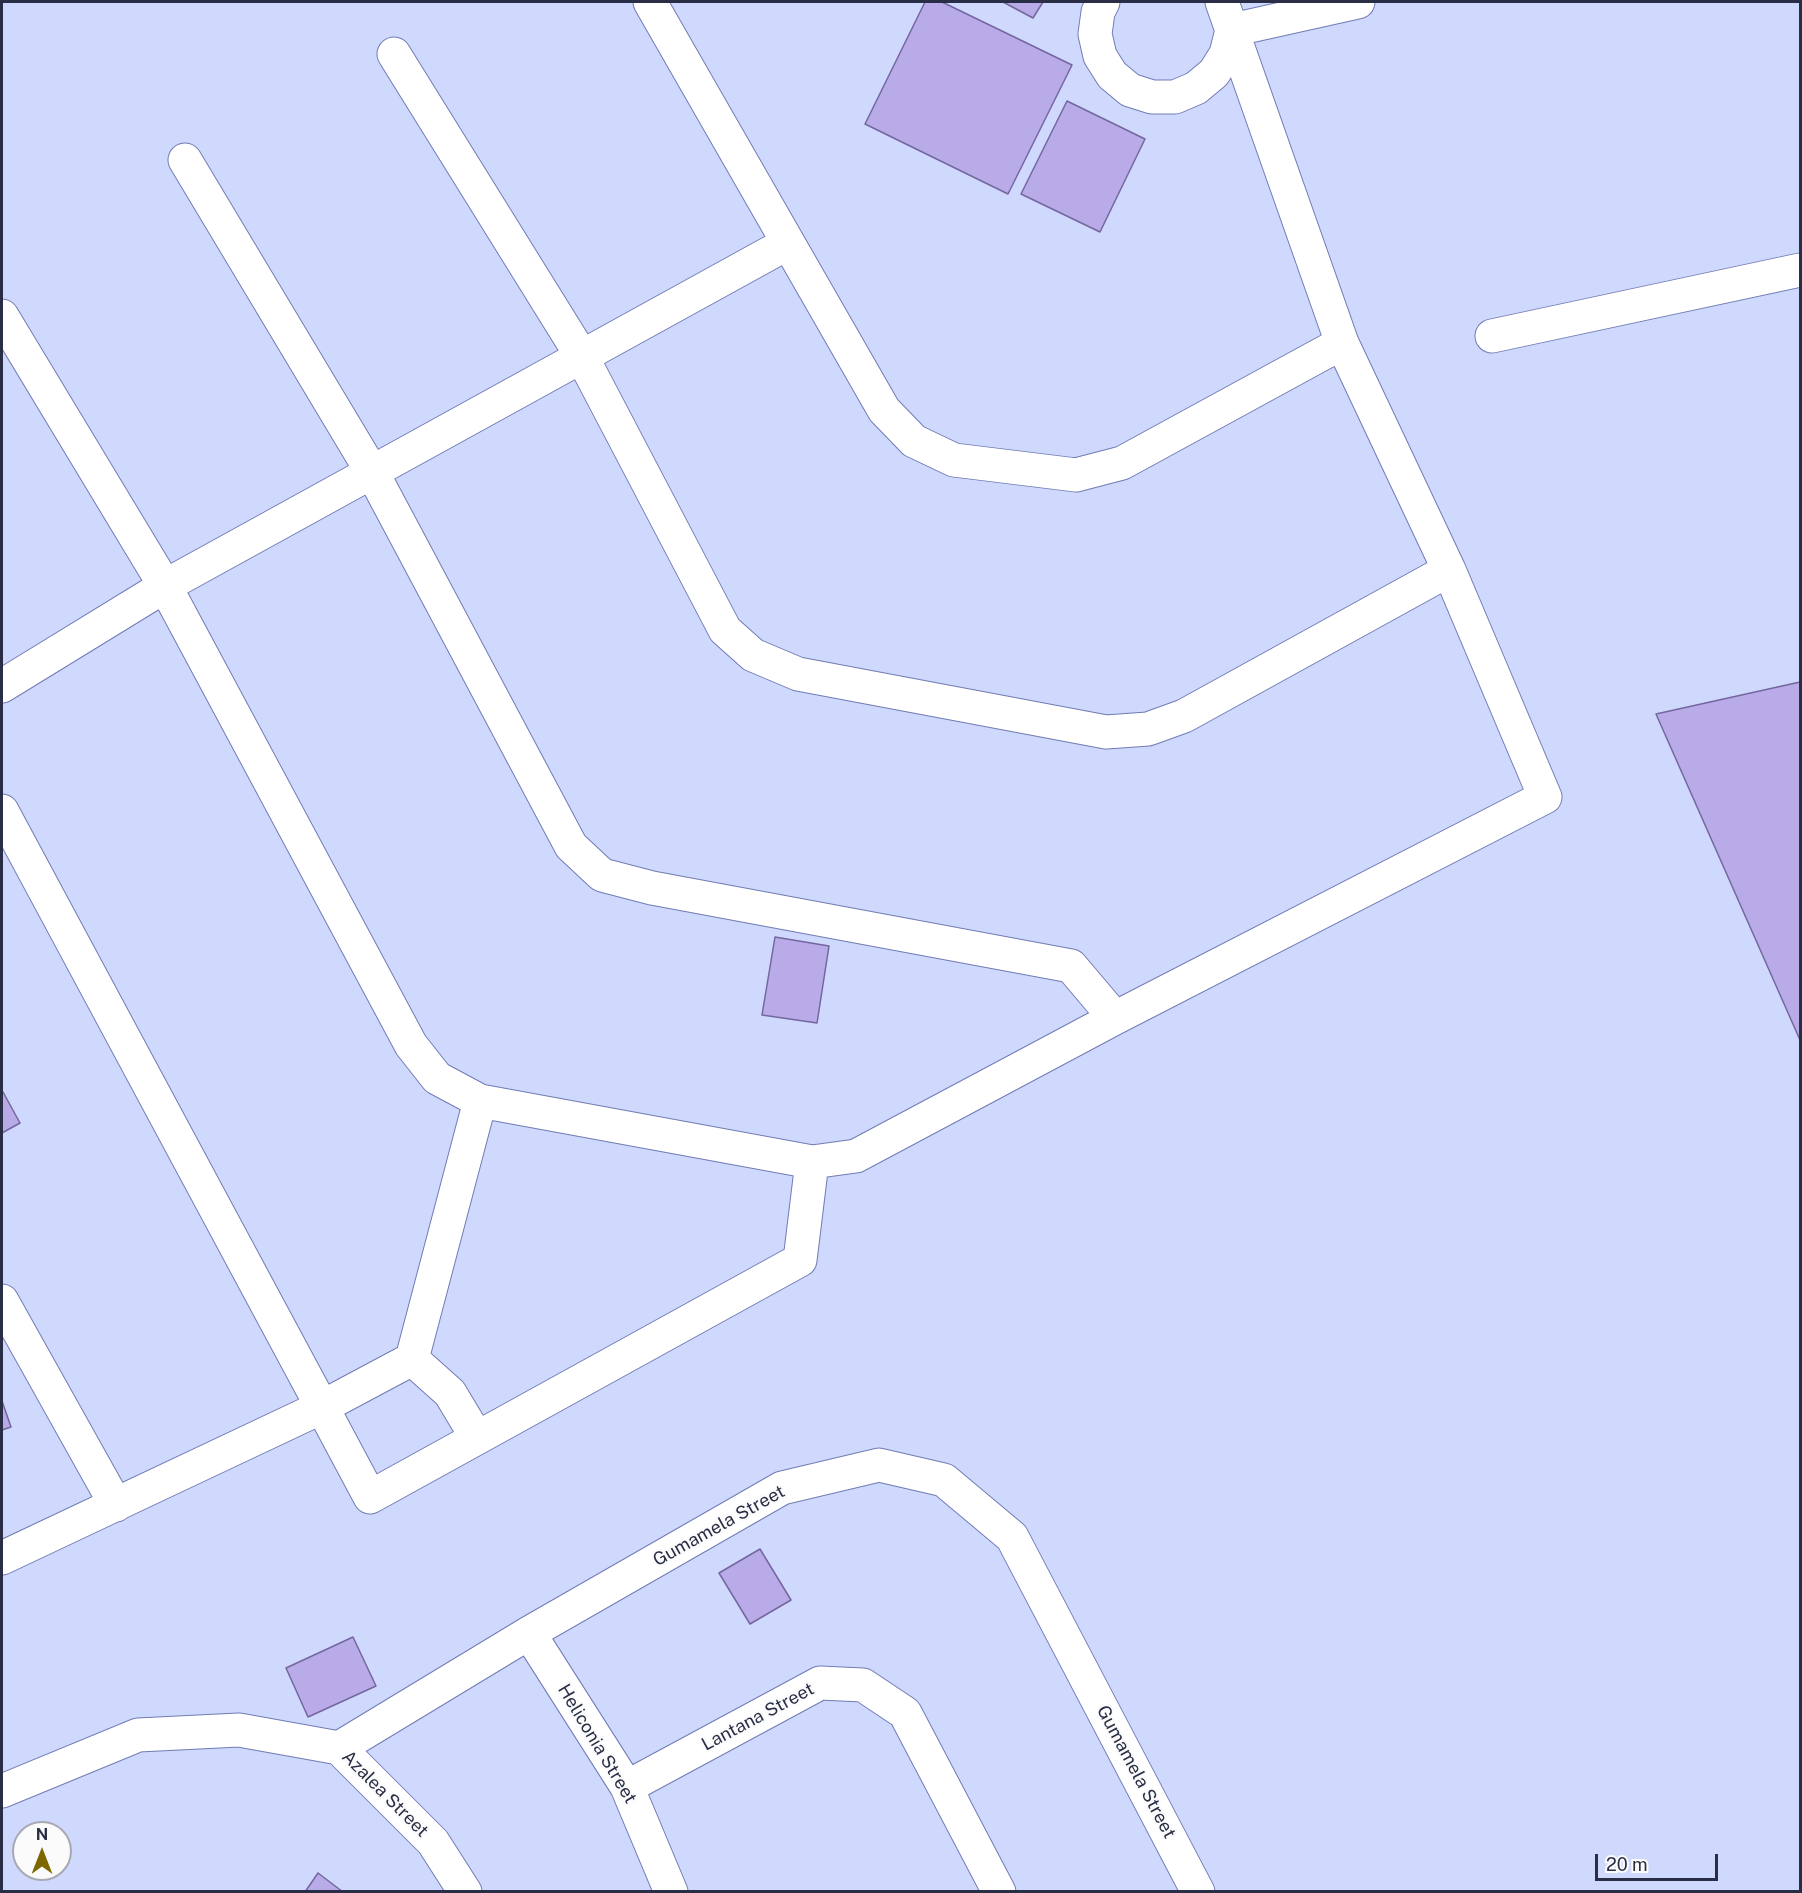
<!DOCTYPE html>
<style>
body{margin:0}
#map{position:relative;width:1802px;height:1893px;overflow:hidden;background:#cfd8fd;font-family:"Public Sans",sans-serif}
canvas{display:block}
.frame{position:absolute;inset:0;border:3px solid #292e46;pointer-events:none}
.north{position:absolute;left:12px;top:1821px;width:60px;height:60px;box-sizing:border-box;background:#fbfbfb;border:2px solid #a7a9b3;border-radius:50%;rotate:0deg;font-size:16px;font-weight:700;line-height:24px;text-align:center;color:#292e46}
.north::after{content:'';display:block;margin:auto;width:21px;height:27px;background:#7d6800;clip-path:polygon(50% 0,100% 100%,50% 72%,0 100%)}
.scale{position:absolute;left:1595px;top:1854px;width:123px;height:27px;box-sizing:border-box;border:3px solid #292e46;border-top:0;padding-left:8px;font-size:18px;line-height:21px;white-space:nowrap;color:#292e46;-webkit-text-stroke:4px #fbfbfb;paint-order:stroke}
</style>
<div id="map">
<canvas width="1802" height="1893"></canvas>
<div class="frame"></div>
<div class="north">N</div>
<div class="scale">20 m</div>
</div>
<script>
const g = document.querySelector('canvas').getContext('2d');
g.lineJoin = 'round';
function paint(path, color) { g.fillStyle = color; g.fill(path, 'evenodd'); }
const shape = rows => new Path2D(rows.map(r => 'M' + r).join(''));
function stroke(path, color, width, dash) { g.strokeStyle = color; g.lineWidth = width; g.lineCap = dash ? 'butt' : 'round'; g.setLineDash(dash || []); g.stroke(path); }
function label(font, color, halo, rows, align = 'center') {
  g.font = font + ' "Public Sans",sans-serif'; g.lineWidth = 4.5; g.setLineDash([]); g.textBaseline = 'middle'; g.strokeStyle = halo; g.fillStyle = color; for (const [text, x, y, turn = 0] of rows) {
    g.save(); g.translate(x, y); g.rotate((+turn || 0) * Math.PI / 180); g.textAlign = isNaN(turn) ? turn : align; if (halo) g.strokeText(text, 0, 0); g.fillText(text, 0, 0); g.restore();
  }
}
const building = shape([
 [925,2,942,2,1072,65,1008,194,865,124,925,2],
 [1003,2,1043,2,1033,18,1003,2],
 [1067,101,1145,139,1100,232,1021,194,1067,101],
 [1800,682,1800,1040,1656,714,1800,682],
 [775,937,829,946,817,1023,762,1015,775,937],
 [3,1092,20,1123,2,1133,2,1093,3,1092],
 [2,1401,11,1427,2,1430,2,1401],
 [760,1549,791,1600,750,1624,719,1573,760,1549],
 [353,1637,376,1686,308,1717,286,1668,353,1637],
 [318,1873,343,1892,305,1892,318,1873]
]);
const street = shape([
 [650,2,884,410,914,441,954,460,1076,475,1122,463,1342,343],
 [1103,2,1098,12,1095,34,1100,56,1112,75,1130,90,1152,97,1175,97,1196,88,1214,73,1226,54,1232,30,1358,2],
 [394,54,581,355,725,630,753,655,798,674,1106,732,1148,729,1184,716,1449,570],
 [185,160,372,472,571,846,602,875,652,888,1071,966,1115,1018],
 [2,316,165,586,411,1045,437,1078,480,1101,812,1162,856,1156,1115,1018,1545,797,1449,570,1342,343,1222,2],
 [1492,336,1800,270],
 [2,686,165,586,788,243],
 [2,811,322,1407,2,1558],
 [2,1301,116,1505],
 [412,1359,480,1101],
 [477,1438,450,1393,412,1359,322,1407,370,1497,477,1438,800,1260,812,1162],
 [529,1633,627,1787,671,1892],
 [339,1748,529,1633,782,1488,879,1465,944,1480,1012,1537,1198,1892],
 [627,1787,820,1683,863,1685,905,1713,999,1892],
 [2,1791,138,1735,239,1730,339,1748,433,1842,465,1892]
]);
const streetNames = [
 ["Gumamela Street",719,1526,-29],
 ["Lantana Street",758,1717,-28],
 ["Heliconia Street",597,1744,59],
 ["Gumamela Street",1136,1772,62],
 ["Azalea Street",385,1794,45]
];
paint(building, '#b9abe8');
stroke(building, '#74669e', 1.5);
stroke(street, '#717cb4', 35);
stroke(street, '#fff', 33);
label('18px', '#292e46', '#fbfbfb', streetNames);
</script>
